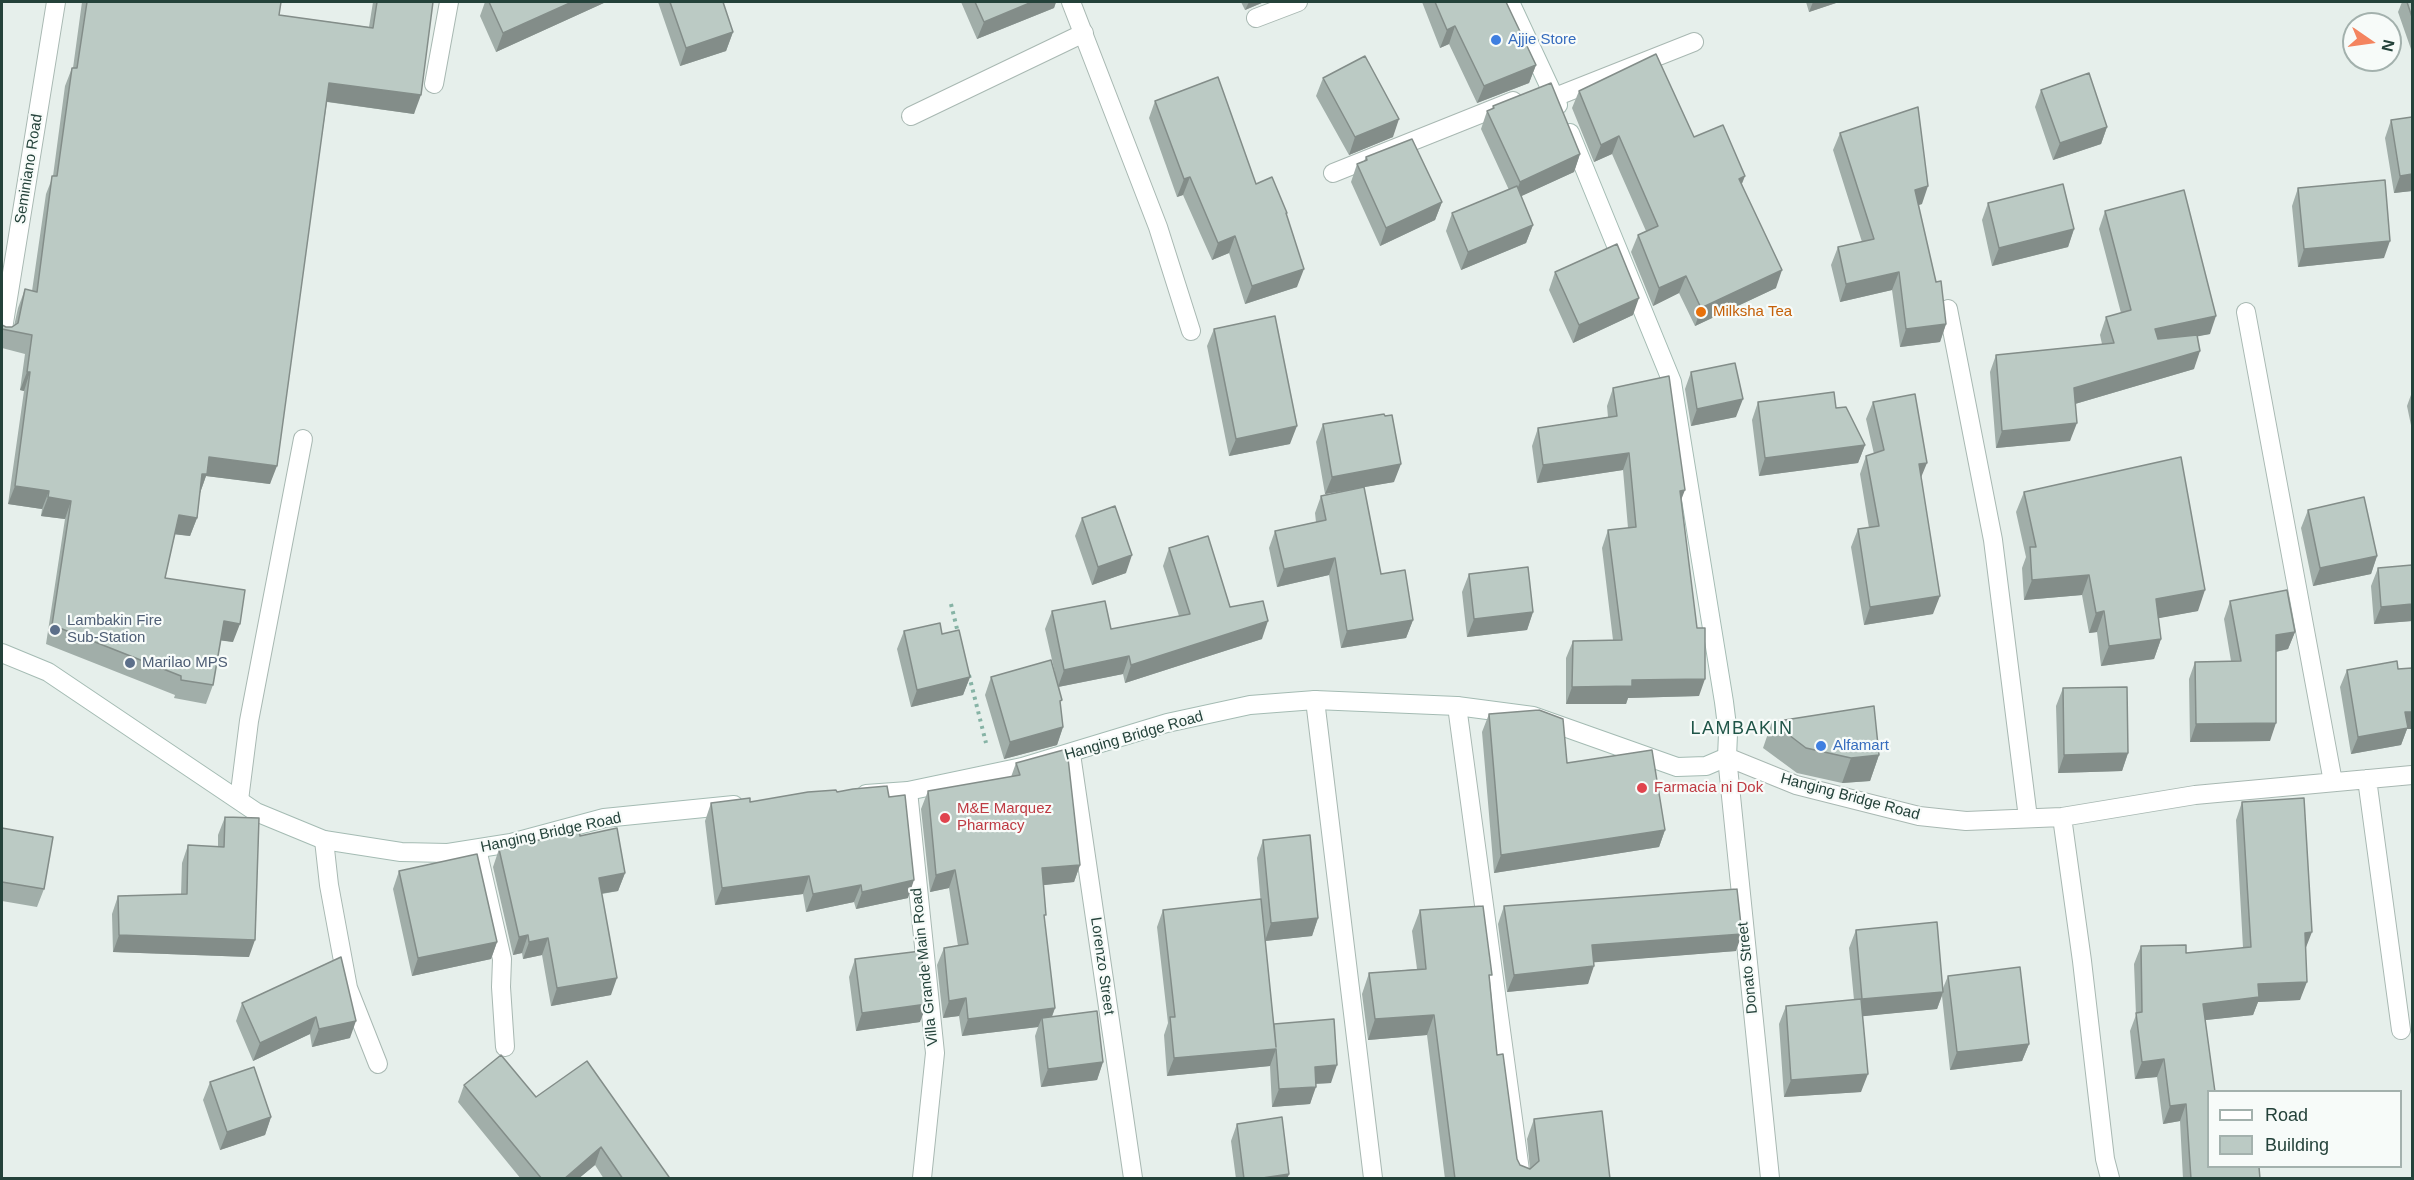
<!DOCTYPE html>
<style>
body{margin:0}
#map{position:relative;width:2414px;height:1180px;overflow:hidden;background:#e6efeb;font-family:Arial,sans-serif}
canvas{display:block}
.frame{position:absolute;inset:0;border:3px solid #24423a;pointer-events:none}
.legend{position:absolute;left:2207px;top:1090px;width:195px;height:78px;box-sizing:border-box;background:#f7fbf9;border:2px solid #a3b1ad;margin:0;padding:8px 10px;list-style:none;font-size:18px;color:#24423a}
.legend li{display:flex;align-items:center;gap:12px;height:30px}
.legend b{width:30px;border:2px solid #a3b1ad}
.north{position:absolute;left:2342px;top:12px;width:60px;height:60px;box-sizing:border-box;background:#f7fbf9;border:2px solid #a3b1ad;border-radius:50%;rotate:103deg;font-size:16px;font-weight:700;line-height:24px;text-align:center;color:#24423a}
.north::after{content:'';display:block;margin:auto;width:21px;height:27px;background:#f4845f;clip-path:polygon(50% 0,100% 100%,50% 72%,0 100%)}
</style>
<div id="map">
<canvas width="2414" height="1180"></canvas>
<div class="frame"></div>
<ul class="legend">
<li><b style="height:8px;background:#fff"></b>Road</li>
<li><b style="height:16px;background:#bbcac4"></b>Building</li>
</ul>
<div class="north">N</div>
</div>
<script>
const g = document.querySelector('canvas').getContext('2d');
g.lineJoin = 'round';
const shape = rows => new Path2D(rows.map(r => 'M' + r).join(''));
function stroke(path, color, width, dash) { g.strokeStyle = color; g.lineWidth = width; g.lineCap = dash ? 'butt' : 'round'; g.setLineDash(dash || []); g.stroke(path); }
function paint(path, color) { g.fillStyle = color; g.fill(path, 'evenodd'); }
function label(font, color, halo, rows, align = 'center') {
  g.font = font + ' Arial,sans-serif'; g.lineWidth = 4.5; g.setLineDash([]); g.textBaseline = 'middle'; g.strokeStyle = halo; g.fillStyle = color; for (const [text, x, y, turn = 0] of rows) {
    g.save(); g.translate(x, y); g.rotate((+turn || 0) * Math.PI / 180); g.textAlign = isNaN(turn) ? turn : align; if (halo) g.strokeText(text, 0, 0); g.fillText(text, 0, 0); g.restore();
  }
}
const path = shape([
 [951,604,958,633],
 [969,675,986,743]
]);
const lane = shape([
 [911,116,1084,33],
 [239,800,249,721,303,439],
 [324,840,329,885,348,988,378,1064],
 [477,849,502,959,501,987,505,1047]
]);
const street = shape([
 [1071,2,1158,227,1191,331],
 [1256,18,1298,2],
 [434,84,449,2],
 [1555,97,1694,42],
 [1333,173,1513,101],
 [1948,309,1993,540,2028,818],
 [2246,312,2333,782],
 [2,335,56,2],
 [1315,700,1373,1178],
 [1457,706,1521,1178],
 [1071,754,1133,1178],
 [2367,779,2401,1030],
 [908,791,935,1053,922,1178],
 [2062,817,2082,961,2105,1159,2110,1178],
 [1770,1178,1727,757,1796,785,1919,816,1966,821,2062,817,2195,795,2412,775]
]);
const secondary = shape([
 [1510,2,1558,105],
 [2,653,48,672,256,812,324,840,401,852,448,853,511,843,604,818,734,805],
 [866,794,908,791,1022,767,1167,723,1250,705,1315,700,1457,706,1533,716,1677,767,1706,766,1727,757,1728,734,1724,702,1672,382,1570,133]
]);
const wall = shape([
 [82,2,281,2,279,15,369,27,373,2,433,2,414,114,327,102,270,484,206,476,200,493,197,518,190,536,175,534,165,578,233,642,221,640,213,685,206,704,174,698,175,695,46,644,65,519,41,516,42,509,8,504,24,391,20,390,25,354,2,348,2,325,6,327,12,327,14,326,18,308,25,289,32,291,46,194,53,176,65,86,72,68,73,68],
 [485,2,606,2,496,52,480,16],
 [658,2,723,2,733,32,726,51,680,66],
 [961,2,1056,2,1054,8,977,39],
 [1241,2,1264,2,1245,10],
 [1422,2,1506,2,1536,65,1529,83,1477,103,1449,44,1440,48],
 [1806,2,1839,2,1809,12],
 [2402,2,2412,2,2412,52,2398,12],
 [1323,78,1393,137,1349,155,1316,96],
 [2041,90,2107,127,2101,144,2053,160,2035,107],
 [1579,91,1694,137,1742,184,1776,288,1695,326,1679,293,1653,306,1631,252,1638,235,1646,231,1612,154,1594,162,1572,108],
 [1155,101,1256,184,1286,216,1297,287,1245,304,1229,253,1212,260,1183,195,1177,197,1149,118],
 [1493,106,1580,154,1574,172,1521,196,1533,225,1526,243,1461,270,1446,231,1452,213,1509,190,1481,129,1487,111,1492,109],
 [2391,120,2412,191,2394,193,2385,138],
 [1840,133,1922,204,1918,205,1946,324,1940,342,1900,347,1892,290,1840,302,1831,265,1838,247,1862,242,1833,150],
 [1366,157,1442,202,1435,220,1380,246,1351,182,1357,164,1364,161],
 [2298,188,2384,258,2298,267,2292,206],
 [1988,203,2074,229,2068,247,1992,266,1982,220],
 [2105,211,2210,334,2197,336,2194,369,2075,404,2070,441,1996,448,1990,372,1996,355,2102,344,2100,335,2106,317,2121,313,2099,229],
 [1555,272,1633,315,1573,343,1549,290],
 [1214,329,1290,444,1229,456,1207,346],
 [1691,372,1736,417,1691,426,1685,389],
 [1613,388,1681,501,1699,696,1628,698,1626,704,1566,704,1566,658,1573,641,1613,640,1602,548,1608,530,1628,528,1623,470,1537,483,1532,446,1538,428,1608,417,1607,406],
 [2412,392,2412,430,2407,406],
 [1758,402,1836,408,1865,445,1858,463,1759,476,1752,420],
 [1873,402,1921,479,1933,614,1864,625,1851,547,1858,529,1869,528,1860,474,1866,456,1874,454,1866,419],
 [1323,424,1394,482,1364,487,1381,574,1413,620,1406,638,1341,648,1329,575,1277,587,1269,548,1275,531,1316,522,1315,513,1321,496,1345,491,1325,494,1316,442],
 [2024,492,2198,611,2158,618,2161,639,2154,659,2101,666,2097,632,2089,633,2082,595,2024,600,2022,568,2026,557,2016,512],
 [2308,510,2377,556,2371,574,2313,586,2301,528],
 [1082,518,1126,573,1092,585,1075,536],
 [1169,548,1262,639,1125,683,1123,674,1058,687,1063,727,1057,745,1004,759,985,695,991,677,1055,673,1045,629,1052,611,1111,629,1179,616,1163,566],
 [2412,565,2412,621,2374,624,2371,586,2378,568],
 [1469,574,1533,612,1527,630,1467,637,1462,592],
 [2230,601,2295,632,2288,649,2276,652,2270,741,2190,742,2189,679,2195,662,2231,661,2224,619],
 [904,631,942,634,970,677,963,695,911,707,897,649],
 [2398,669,2407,729,2401,745,2351,754,2340,687,2347,670],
 [2063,688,2128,753,2122,771,2058,773,2056,706],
 [1489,714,1567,763,1665,830,1659,847,1494,873,1482,732],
 [1772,722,1879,755,1870,781,1842,783,1797,773,1763,748],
 [1016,763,1080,865,1074,882,1043,885,1044,920,1055,1008,1052,1017,1103,1062,1097,1080,1041,1087,1035,1036,1038,1027,962,1036,959,1016,943,1018,937,965,944,948,958,946,949,888,930,892,921,809,928,791,1011,777],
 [837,792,908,898,856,909,854,902,806,912,803,894,715,905,705,821,711,803,750,802],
 [2242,802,2305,950,2300,1000,2258,1002,2253,1015,2205,1020,2208,1167,2260,1179,2183,1179,2180,1121,2163,1124,2157,1077,2135,1079,2130,1031,2136,1015,2134,964,2141,946,2186,953,2243,948,2236,820],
 [225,817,249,957,113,952,112,914,118,896,181,895,182,863,188,845,218,847,218,835],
 [2,830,44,889,37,907,2,901],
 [580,836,625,873,618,891,602,894,611,995,551,1006,542,955,523,959,522,953,513,955,493,867,499,849],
 [1263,840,1318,918,1312,936,1265,941,1274,1025,1331,1083,1316,1084,1310,1104,1272,1107,1270,1066,1167,1076,1164,1035,1168,1023,1157,927,1163,910,1261,906,1257,858],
 [399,871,497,942,491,959,412,976,393,889],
 [1504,906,1736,951,1594,962,1588,984,1507,992,1498,924],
 [1420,910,1490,981,1497,1055,1517,1159,1520,1165,1530,1169,1527,1139,1534,1119,1610,1179,1445,1179,1427,1035,1368,1040,1362,994,1369,973,1417,969,1412,931],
 [1856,930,1943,988,1948,976,2029,1044,2022,1061,1950,1070,1942,996,1937,1009,1863,1016,1861,1092,1784,1097,1779,1024,1786,1006,1854,1000,1849,948],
 [341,957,350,1038,312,1047,310,1034,253,1061,236,1021,242,1003],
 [855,959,920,1022,856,1031,849,977],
 [210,1082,271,1117,265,1135,220,1150,203,1100],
 [464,1085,536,1097,669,1177,668,1179,604,1179,595,1165,578,1179,521,1179,458,1102],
 [1237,1124,1289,1174,1287,1179,1236,1179,1231,1141]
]);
const shadedWall = shape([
 [572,2,606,2,496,52,503,33],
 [1032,2,1056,2,1054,8,977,39,984,22],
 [1249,2,1264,2,1245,10],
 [1813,2,1839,2,1809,12],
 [1455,26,1449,44,1440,48,1447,30],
 [733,32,726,51,680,66,686,48],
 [1536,65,1529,83,1477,103,1484,86],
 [329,83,421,95,414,114,322,101],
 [1399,119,1393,137,1349,155,1355,137],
 [2107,127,2101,144,2053,160,2060,143],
 [1619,136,1612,154,1594,162,1601,145],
 [1580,154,1574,172,1513,200,1520,182],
 [2412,174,2412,191,2394,193,2400,176],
 [1745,176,1738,194,1739,179],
 [1190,177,1183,195,1177,197,1184,179],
 [1928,186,1922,204,1909,208,1915,190],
 [1442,202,1435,220,1380,246,1386,228],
 [1533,225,1526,243,1461,270,1468,252],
 [2074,229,2068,247,1992,266,1999,248],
 [1235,236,1229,253,1212,260,1218,243],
 [2390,241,2384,258,2298,267,2304,249],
 [1304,269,1297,287,1245,304,1252,286],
 [1782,270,1776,288,1695,326,1701,308],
 [1899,272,1892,290,1840,302,1846,284],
 [1686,276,1679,293,1653,306,1659,288],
 [1639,298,1633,315,1573,343,1579,325],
 [2216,316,2210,334,2149,346,2155,329],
 [1946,324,1940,342,1900,347,1906,329],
 [2200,351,2194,369,2068,406,2074,388],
 [27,372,30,372,24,391,20,390],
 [1743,399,1736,417,1691,426,1697,409],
 [2077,423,2070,441,1996,448,2002,431],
 [1297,426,1290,444,1229,456,1236,439],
 [1865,445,1858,463,1759,476,1765,458],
 [1629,453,1623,470,1537,483,1543,465],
 [209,457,277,466,270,484,206,476,200,493,195,492],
 [1927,463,1920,480,1919,464],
 [1401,464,1394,482,1325,494,1332,477],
 [15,486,49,491,42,509,8,504],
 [1685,490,1678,508,1680,491],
 [48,497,71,501,65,519,41,516],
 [179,515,197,518,190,536,172,534],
 [1132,555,1126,573,1092,585,1098,567],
 [2377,556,2371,574,2313,586,2320,568],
 [1335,558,1329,575,1277,587,1284,569],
 [2089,575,2082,595,2024,600,2032,580],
 [2205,590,2198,611,2149,620,2156,599],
 [1940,596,1933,614,1864,625,1870,607],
 [2412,604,2412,621,2374,624,2381,607],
 [2104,611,2097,632,2089,633,2096,613],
 [1533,612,1527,630,1467,637,1474,619],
 [1413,620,1406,638,1341,648,1347,631],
 [224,621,240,624,233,642,217,640],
 [1268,621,1262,639,1125,683,1131,665],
 [2295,632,2288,649,2270,653,2276,635],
 [2161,639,2154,659,2101,666,2109,646],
 [1129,656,1123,674,1058,687,1064,670],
 [970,677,963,695,911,707,917,690],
 [1705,679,1699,696,1628,698,1626,704,1566,704,1572,687,1632,680],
 [2405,712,2412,712,2412,729,2407,729,2401,745,2351,754,2358,737],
 [2276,723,2270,741,2190,742,2196,724],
 [1063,727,1057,745,1004,759,1010,742],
 [2128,753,2122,771,2058,773,2064,755],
 [1879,755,1870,781,1842,783,1851,758],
 [1665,830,1659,847,1494,873,1501,855],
 [1080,865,1074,882,1035,886,1042,868],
 [955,870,949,888,930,892,936,875],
 [625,873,618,891,592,895,599,878],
 [809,876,803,894,715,905,722,888],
 [914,880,908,898,856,909,862,892],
 [861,885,854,902,806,912,813,894],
 [1318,918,1312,936,1265,941,1271,923],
 [2312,932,2305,950,2305,933],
 [1742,934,1736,951,1586,963,1592,945],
 [119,935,255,940,249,957,113,952],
 [528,935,522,953,513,955,519,937],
 [548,938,542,955,523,959,529,942],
 [497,942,491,959,412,976,418,958],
 [1594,966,1588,984,1507,992,1514,975],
 [617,978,611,995,551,1006,557,988],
 [2307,982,2300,1000,2258,1002,2253,1015,2197,1021,2203,1004,2258,984],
 [1943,992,1937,1009,1855,1017,1862,999],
 [966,998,959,1016,943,1018,949,1001],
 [927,1004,920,1022,856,1031,862,1013],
 [1055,1008,1048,1026,1042,1018,1038,1027,962,1036,968,1019],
 [1434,1015,1427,1035,1368,1040,1375,1019],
 [316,1017,310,1034,253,1061,260,1043],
 [356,1021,350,1038,312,1047,319,1029],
 [2029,1044,2022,1061,1950,1070,1957,1052],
 [1276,1049,1270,1066,1167,1076,1174,1058],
 [2164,1059,2157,1077,2135,1079,2142,1062],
 [1103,1062,1097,1080,1041,1087,1048,1069],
 [1337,1065,1331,1083,1308,1084,1315,1067],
 [1868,1074,1861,1092,1784,1097,1791,1080],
 [1316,1087,1310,1104,1272,1107,1279,1089],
 [2186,1104,2180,1121,2163,1124,2170,1106],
 [271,1117,265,1135,220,1150,227,1132],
 [601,1147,595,1165,578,1179,564,1179],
 [1289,1174,1287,1179,1256,1179]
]);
const building = shape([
 [87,2,281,2,279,15,373,28,377,2,433,2,421,95,329,83,277,466,209,457,207,474,202,474,197,518,179,515,165,578,245,590,240,624,224,621,213,685,181,680,181,676,52,625,71,501,48,497,49,491,15,486,30,372,27,372,32,335,2,329,2,325,6,327,12,327,18,323,25,289,37,292,52,176,57,176,72,68,77,68,87,2],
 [489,2,572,2,503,33,489,2],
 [670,2,723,2,733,32,686,48,670,2],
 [975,2,1032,2,984,22,975,2],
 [1435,2,1506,2,1536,65,1484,86,1455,26,1447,30,1435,2],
 [2407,2,2412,2,2412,17,2407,2],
 [1656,54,1694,137,1723,125,1745,176,1739,179,1782,270,1701,308,1686,276,1659,288,1638,235,1658,226,1619,136,1601,145,1579,91,1656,54],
 [1365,56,1399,119,1355,137,1323,78,1365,56],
 [2089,73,2107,127,2060,143,2041,90,2089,73],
 [1218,77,1256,184,1272,177,1287,213,1286,213,1304,269,1252,286,1235,236,1218,243,1190,177,1184,179,1155,101,1218,77],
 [1551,83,1580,154,1520,182,1487,111,1494,108,1493,106,1551,83],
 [1918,107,1928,186,1915,190,1936,282,1941,281,1946,324,1906,329,1899,272,1846,284,1838,247,1874,239,1840,133,1918,107],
 [2412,117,2412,174,2400,176,2391,120,2412,117],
 [1412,139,1442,202,1386,228,1357,164,1367,160,1366,157,1412,139],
 [2385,180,2390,241,2304,249,2298,188,2385,180],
 [2063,184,2074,229,1999,248,1988,203,2063,184],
 [1517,186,1533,225,1468,252,1452,213,1517,186],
 [2184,190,2216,316,2155,329,2158,339,2197,335,2200,351,2074,388,2077,423,2002,431,1996,355,2114,343,2106,317,2131,310,2105,211,2184,190],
 [1617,244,1639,298,1579,325,1555,272,1617,244],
 [1275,316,1297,426,1236,439,1214,329,1275,316],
 [1735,363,1743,399,1697,409,1691,372,1735,363],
 [1669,376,1685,490,1680,491,1697,628,1705,628,1705,679,1632,680,1632,686,1572,687,1573,641,1622,640,1608,530,1636,527,1629,453,1543,465,1538,428,1617,416,1613,388,1669,376],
 [1834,392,1836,408,1846,407,1865,445,1765,458,1758,402,1834,392],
 [1915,394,1927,463,1919,464,1940,596,1870,607,1858,529,1879,526,1866,456,1884,450,1873,402,1915,394],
 [1384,414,1385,416,1392,415,1401,464,1332,477,1323,424,1384,414],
 [2181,457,2205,590,2156,599,2161,639,2109,646,2104,611,2096,613,2089,575,2032,580,2030,547,2036,547,2024,492,2181,457],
 [1364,487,1381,574,1405,570,1413,620,1347,631,1335,558,1284,569,1275,531,1326,520,1321,496,1364,487],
 [2364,497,2377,556,2320,568,2308,510,2364,497],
 [1115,506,1132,555,1098,567,1082,518,1115,506],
 [1208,536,1230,607,1263,601,1268,621,1131,665,1129,656,1064,670,1052,611,1105,601,1111,629,1190,614,1169,548,1208,536],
 [2412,565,2412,604,2381,607,2378,568,2412,565],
 [1528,567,1533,612,1474,619,1469,574,1528,567],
 [2287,590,2295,632,2276,635,2276,723,2196,724,2195,662,2241,661,2230,601,2287,590],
 [940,623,942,634,959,630,970,677,917,690,904,631,940,623],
 [1051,660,1062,700,1060,701,1063,727,1010,742,991,677,1051,660],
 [2397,661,2398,669,2412,668,2412,712,2405,712,2408,728,2358,737,2347,670,2397,661],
 [2127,687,2128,753,2064,755,2063,688,2127,687],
 [1874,706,1879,755,1851,758,1806,748,1772,722,1874,706],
 [1539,710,1563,719,1567,763,1652,750,1665,830,1501,855,1489,714,1539,710],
 [1067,749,1080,865,1042,868,1046,915,1044,915,1055,1008,968,1019,966,998,949,1001,944,948,968,944,955,870,936,875,928,791,1020,775,1016,763,1067,749],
 [887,786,889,797,905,795,914,880,862,892,861,885,813,894,809,876,722,888,711,803,750,798,750,802,808,792,836,790,837,792,853,789,887,786],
 [2304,798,2312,932,2305,933,2307,982,2258,984,2259,997,2203,1004,2215,1092,2208,1092,2208,1167,2259,1167,2260,1179,2191,1179,2186,1104,2170,1106,2164,1059,2142,1062,2136,1013,2142,1012,2141,946,2186,945,2186,953,2251,947,2242,802,2304,798],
 [225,817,259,818,255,940,119,935,118,896,187,894,188,845,224,847,225,817],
 [2,828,53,837,44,889,2,882,2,828],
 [617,828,625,873,599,878,617,978,557,988,548,938,529,942,528,935,519,937,499,849,579,831,580,836,617,828],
 [1310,835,1318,918,1271,923,1263,840,1310,835],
 [477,854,497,942,418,958,399,871,477,854],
 [1737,889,1742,934,1592,945,1594,966,1514,975,1504,906,1737,889],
 [1261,899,1276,1047,1274,1024,1334,1019,1337,1065,1315,1067,1316,1087,1279,1089,1276,1049,1174,1058,1170,1017,1175,1017,1163,910,1261,899],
 [1483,906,1492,975,1489,975,1497,1055,1503,1054,1517,1159,1520,1165,1530,1169,1539,1161,1534,1119,1602,1111,1610,1179,1455,1179,1434,1015,1375,1019,1369,973,1426,969,1420,910,1483,906],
 [1937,922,1943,992,1862,999,1856,930,1937,922],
 [921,951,927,1004,862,1013,855,959,921,951],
 [341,957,356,1021,319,1029,316,1017,260,1043,242,1003,341,957],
 [2020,967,2029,1044,1957,1052,1948,976,2020,967],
 [1861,999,1868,1074,1791,1080,1786,1006,1861,999],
 [1097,1011,1103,1062,1048,1069,1042,1018,1097,1011],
 [501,1055,536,1097,587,1061,669,1177,667,1179,623,1179,601,1147,564,1179,542,1179,464,1085,501,1055],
 [254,1067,271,1117,227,1132,210,1082,254,1067],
 [1282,1117,1289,1174,1256,1179,1244,1179,1237,1124,1282,1117]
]);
const markers = [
 [1496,40,6,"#3f7fe0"],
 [1701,312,6,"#e8710a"],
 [55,630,6,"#5c6f8a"],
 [130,663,6,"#5c6f8a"],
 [1821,746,6,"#3f7fe0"],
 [1642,788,6,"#e0444e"],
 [945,818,6,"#e0444e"]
];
const shopNames = [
 ["Ajjie Store",1508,40],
 ["Alfamart",1833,746]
];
const streetNames = [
 ["Seminiano Road",29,169,-81],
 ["Hanging Bridge Road",1134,736,-16],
 ["Hanging Bridge Road",1850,797,15],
 ["Hanging Bridge Road",551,833,-12],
 ["Lorenzo Street",1102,966,82],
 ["Villa Grande Main Road",925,967,-96],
 ["Donato Street",1748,968,-96]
];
const foodNames = [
 ["Milksha Tea",1713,312]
];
const serviceNames = [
 ["Lambakin Fire",67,621],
 ["Sub-Station",67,638],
 ["Marilao MPS",142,663]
];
const healthNames = [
 ["Farmacia ni Dok",1654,788],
 ["M&E Marquez",957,809],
 ["Pharmacy",957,826]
];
const quarterNames = [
 ["LAMBAKIN",1742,729]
];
stroke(lane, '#a8b8b2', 20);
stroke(street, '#a8b8b2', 20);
stroke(secondary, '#a4bbb3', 20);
stroke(path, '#86b3a5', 4, [3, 4.5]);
stroke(lane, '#fff', 18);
stroke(street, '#fff', 18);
stroke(secondary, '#fff', 18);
paint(wall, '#a1aea9');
paint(shadedWall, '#838d89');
paint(building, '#bbcac4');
stroke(building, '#838d89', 1.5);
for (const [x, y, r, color] of markers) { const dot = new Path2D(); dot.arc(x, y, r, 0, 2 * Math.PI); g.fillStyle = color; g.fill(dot); stroke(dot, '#f7fbf9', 2); }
label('15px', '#366cbe', '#f7fbf9', shopNames, 'left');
label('15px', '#24423a', '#f7fbf9', streetNames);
label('15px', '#c56008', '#f7fbf9', foodNames, 'left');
label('15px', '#4e5e75', '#f7fbf9', serviceNames, 'left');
label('15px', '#be3a42', '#f7fbf9', healthNames, 'left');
g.letterSpacing = '1.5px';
label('18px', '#1f5548', '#f7fbf9', quarterNames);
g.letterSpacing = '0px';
</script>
